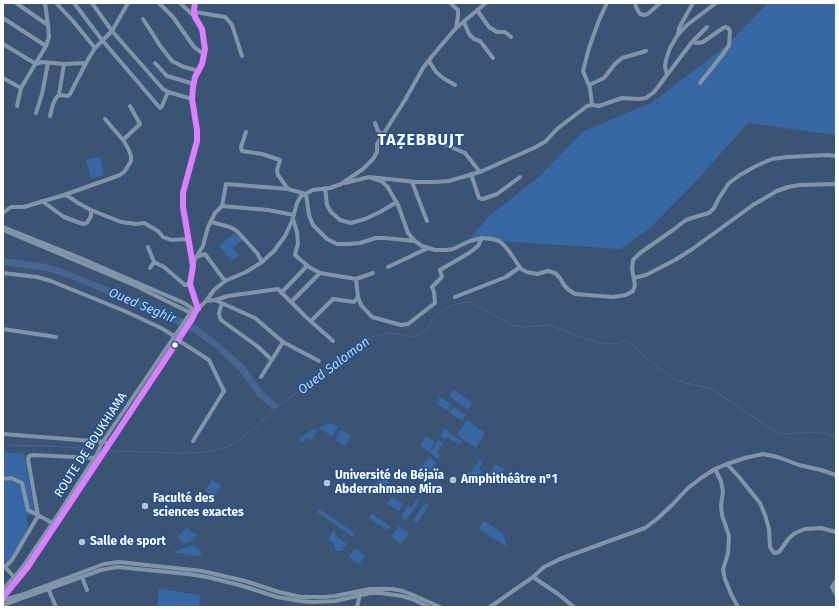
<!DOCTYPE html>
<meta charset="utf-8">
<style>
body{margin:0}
#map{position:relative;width:839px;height:610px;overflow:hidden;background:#3b5475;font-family:"Fira Sans",sans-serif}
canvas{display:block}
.frame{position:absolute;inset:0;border:4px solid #fff;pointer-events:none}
</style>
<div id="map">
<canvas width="839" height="610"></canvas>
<div class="frame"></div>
</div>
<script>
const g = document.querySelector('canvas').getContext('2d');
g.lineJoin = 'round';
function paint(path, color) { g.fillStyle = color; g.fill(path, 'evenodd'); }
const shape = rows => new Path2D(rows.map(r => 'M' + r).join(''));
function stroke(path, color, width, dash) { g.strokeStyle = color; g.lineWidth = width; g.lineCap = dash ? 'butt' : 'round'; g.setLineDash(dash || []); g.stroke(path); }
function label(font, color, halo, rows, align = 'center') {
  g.font = font + ' "Fira Sans",sans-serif'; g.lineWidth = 3; g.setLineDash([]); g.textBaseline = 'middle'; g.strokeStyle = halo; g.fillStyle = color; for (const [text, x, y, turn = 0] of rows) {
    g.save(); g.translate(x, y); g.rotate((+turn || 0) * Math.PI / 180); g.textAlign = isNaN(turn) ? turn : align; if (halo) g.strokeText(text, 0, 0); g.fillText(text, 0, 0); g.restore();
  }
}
const green = shape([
 [768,3,836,3,836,135,748,123,698,179,649,229,620,249,499,241,492,239,467,242,490,215,539,177,584,131,653,102,726,46],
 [100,157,104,175,91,179,86,160],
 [236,232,243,240,233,248,239,255,232,261,219,246],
 [454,390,472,403,468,409,449,396],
 [440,397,452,405,448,411,436,403],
 [454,407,466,415,462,421,450,413],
 [467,420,485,433,476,448,457,435],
 [331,423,338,427,332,436,318,428],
 [314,429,317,431,311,441,306,438,302,444,299,438],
 [444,429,462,441,459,445,447,437,445,440,440,436],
 [341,430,351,436,345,446,335,440],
 [426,436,435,442,429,452,420,446],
 [438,440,443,443,437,453,440,455,438,459,430,453],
 [3,452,24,454,35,514,26,516,28,528,11,560,6,565,3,565],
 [429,457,436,462,429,473,421,468],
 [480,459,482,464,479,469,482,472,478,477,472,474,469,479,464,476,468,471,471,473],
 [496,464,504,470,497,480,489,474],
 [381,476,389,481,380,494,376,491,374,494,371,492],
 [212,480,221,485,215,497,205,491],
 [392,497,403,504,399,511,387,504],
 [417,498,420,500,406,520,401,517,408,506,411,508],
 [425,503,429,505,417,523,413,521],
 [319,509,355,533,353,537,317,512],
 [372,514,390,526,387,530,369,518],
 [484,521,503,534,507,547,479,529],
 [399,526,409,533,401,544,391,537],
 [186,527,197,535,192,541,185,544,178,538],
 [333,531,336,533,335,535,347,544,342,551,336,551,333,543,328,539],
 [193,545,202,552,199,556,172,552],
 [355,548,365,556,359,564,349,557],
 [159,589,200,595,199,607,157,607]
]);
const water = shape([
 [3,258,47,264,68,271,168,312,197,326,218,342,245,366,263,392,279,405,274,410,258,397,239,371,214,347,193,332,165,318,66,277,46,271,3,265]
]);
const stream = shape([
 [278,406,333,367,356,348,372,337,388,333,400,334,410,337,419,335,427,329,434,319,442,311,455,304,470,302,512,325,526,327,549,325,581,337,601,343,617,344,626,340,661,370,678,381,712,389,768,427,782,434,817,432,835,436,836,438],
 [3,445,48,446,94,449],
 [110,451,183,453,208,452,227,447,241,439,260,423,274,410]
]);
const minor = shape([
 [16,3,48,25],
 [74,3,102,40,160,108,162,106,168,92],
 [92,3,112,31,163,89,168,92,192,99],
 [159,3,173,17,194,47,204,54],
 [180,3,195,17],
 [195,3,194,9,195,17,202,29,204,40,205,49,202,64,195,77,193,87,192,99,197,130,197,141,183,193,183,207,193,266,190,284,198,309],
 [450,3,458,10,458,16,456,28],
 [635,3,636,7,640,14,645,15,649,13,660,3],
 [477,10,489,27,497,32,505,32,511,37],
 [195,12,225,17,228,20,232,25,242,56],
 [3,18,46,46],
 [143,19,161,47,172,61,184,67,199,71],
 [464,22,469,34,474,39,480,41,493,58],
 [678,35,679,28,693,3],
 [692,42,698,43,703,42,723,28,726,27,728,28,730,31,729,45,723,54,700,83],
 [3,44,36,64,42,62,64,64,86,63,95,48,73,21,56,3],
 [95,48,112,31,128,3],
 [429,61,436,72,443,78,455,85],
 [155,63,167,76,194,84],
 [667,75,692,42,707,27],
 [3,78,21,88,46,46,49,37,48,25,45,3],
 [589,85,604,78,615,64,622,58,646,51],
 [59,95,68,96,70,94,86,63],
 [592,105,590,88,583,71,589,48,599,20,607,3],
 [17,106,21,88],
 [36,113,42,94,48,63],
 [50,116,53,104,56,98,59,95,64,64],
 [375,123,378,131,383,135],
 [246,132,241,147,242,151,262,154,280,160,277,170,278,175,288,189],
 [123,140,140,124,130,106],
 [439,142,465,153,480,172],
 [471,174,479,198,483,199,497,194,520,177],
 [369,177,381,181,387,186,398,205,408,233,415,241,422,246,435,250,446,250,453,249,470,241,482,238,492,239,499,241,504,245,511,254,521,269,527,272,537,274,548,271,555,273,560,278,564,285,569,290,575,294,613,297,626,295,633,291,635,285,632,269,633,260,640,253,673,230,686,220,695,217,709,213,714,208,719,198,729,183,740,175,756,166,772,159,787,157,827,155,836,156],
 [412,182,427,221],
 [345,183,369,177,416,182,435,182,449,181,480,172,536,147,546,141,557,129,587,106,592,105,599,106,622,98,639,99,646,98,654,92,667,75,665,66,666,60,670,48,677,36,687,25,716,3],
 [325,188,327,205,331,212,340,220,351,223,365,219,380,212,397,202],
 [42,201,64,217,83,224,87,223,91,216,91,210,78,203,68,196,64,195],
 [222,206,226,184,288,189,306,194,309,215,313,225,327,239,337,244,348,244,360,243,376,238,385,238,415,241],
 [91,210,121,222,136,224,144,223,158,231,163,237,171,240,188,239],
 [3,213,11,207,24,207,64,195,120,175,125,171,131,161,131,156,128,148,123,140,105,119],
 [293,219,297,232,298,243,295,255,309,267,320,273,356,279,373,273],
 [211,222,230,227,237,231,257,253,262,262],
 [3,227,78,257,184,303,194,310],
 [3,230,134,285,193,314],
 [148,247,154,262,164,267,185,285,190,284],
 [196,257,205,254,225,281],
 [193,266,196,257,203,246,208,227,215,213,222,206,268,210,294,215],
 [388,267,428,248],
 [150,268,154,262],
 [3,273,37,277,51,281,127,312,161,328,174,336],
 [634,278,646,275,675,260,691,250,753,205,777,191,788,187,800,185,836,184],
 [281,293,307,266],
 [358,297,361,305,372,317,401,325,408,324,435,303,434,292,432,287,442,277,440,270,469,253,478,246,482,238],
 [455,297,506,277,520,267],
 [215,300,255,318,283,342,319,361],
 [206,301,215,300,228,296,278,289,306,317,333,341],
 [291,302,320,273],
 [222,303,219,313,220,318,221,320,257,346,272,360],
 [311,321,333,299,354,302,358,297,356,279],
 [3,329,56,337],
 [178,340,209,360,224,391,193,441],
 [261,377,283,342],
 [3,434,105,442],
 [727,464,739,477,760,503,765,515,769,529,770,547,774,553,779,552,789,538,795,533,805,529,821,528,836,532],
 [715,469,721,481,723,492,721,505,722,515,729,536,728,553,723,570,725,579,731,594,738,607],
 [3,479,11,478,22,483,28,510,49,521,52,524],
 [14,577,5,567,12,560,38,516,28,459,29,456,33,455,94,458],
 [82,577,87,590],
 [533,577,558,594,574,607],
 [836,581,832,587,836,594],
 [48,588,56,607],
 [3,589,17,574,24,565,59,513,97,454,102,443,193,309],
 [3,597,27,568,192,319,198,309,206,301,214,290,225,281,246,272,262,262,274,251,285,236,292,221,297,203,301,196,313,190,330,188,341,184,363,169,373,159,377,152,377,144,405,100,423,68,433,55,456,28,486,3],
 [3,600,21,595,104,564,119,562,202,571,245,581,279,592,301,597,324,597,335,596,370,589,392,589,403,591,413,595,440,607],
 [3,605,101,570,117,567,188,574,207,577,243,586,277,597,300,601,312,602,335,601,370,593,381,593,402,596,412,599,429,607],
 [357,607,360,595],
 [490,607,533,577,544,567,560,559,645,528,657,519,672,505,688,488,701,478,715,469,727,464,745,458,763,454,778,457,799,465,821,470,836,475]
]);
const bus1 = shape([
 [195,3,194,9,195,17,202,29,205,49,202,64,195,77,193,87,192,99,197,130,197,141,183,193,183,207,193,266,190,284,198,309],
 [3,597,27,568,192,319,196,311]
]);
const markers = [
 [175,345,3.5,"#fff"],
 [453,480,4,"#bac3cf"],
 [327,483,4,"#bac3cf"],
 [145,506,4,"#bac3cf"],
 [82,542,4,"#bac3cf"]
];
const streetNames = [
 ["ROUTE DE BOUKHIAMA",91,445,-57]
];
const poiNames = [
 ["Université de Béjaïa",335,476],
 ["Abderrahmane Mira",335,490],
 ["Amphithéâtre n°1",461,480],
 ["Faculté des",153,499],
 ["sciences exactes",153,513],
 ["Salle de sport",90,542]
];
const waterNames = [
 ["Oued Seghir",142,306,23],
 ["Oued Salomon",334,366,-37]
];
const districtNames = [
 ["TAẒEBBUJT",421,141]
];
paint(green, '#3868a3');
paint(water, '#46658f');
stroke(stream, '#46658f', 1);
stroke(minor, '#8294a8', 4);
stroke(bus1, '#d880ff', 6);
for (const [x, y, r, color] of markers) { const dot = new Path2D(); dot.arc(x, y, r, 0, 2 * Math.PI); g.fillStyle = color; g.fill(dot); stroke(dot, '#23518d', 1.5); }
label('12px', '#fff', '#23518d', streetNames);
label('bold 12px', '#fff', '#23518d', poiNames, 'left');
label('italic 13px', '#bed6f2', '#23518d', waterNames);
g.letterSpacing = '1px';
label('bold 16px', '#fff', '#23518d', districtNames);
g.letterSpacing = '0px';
</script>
